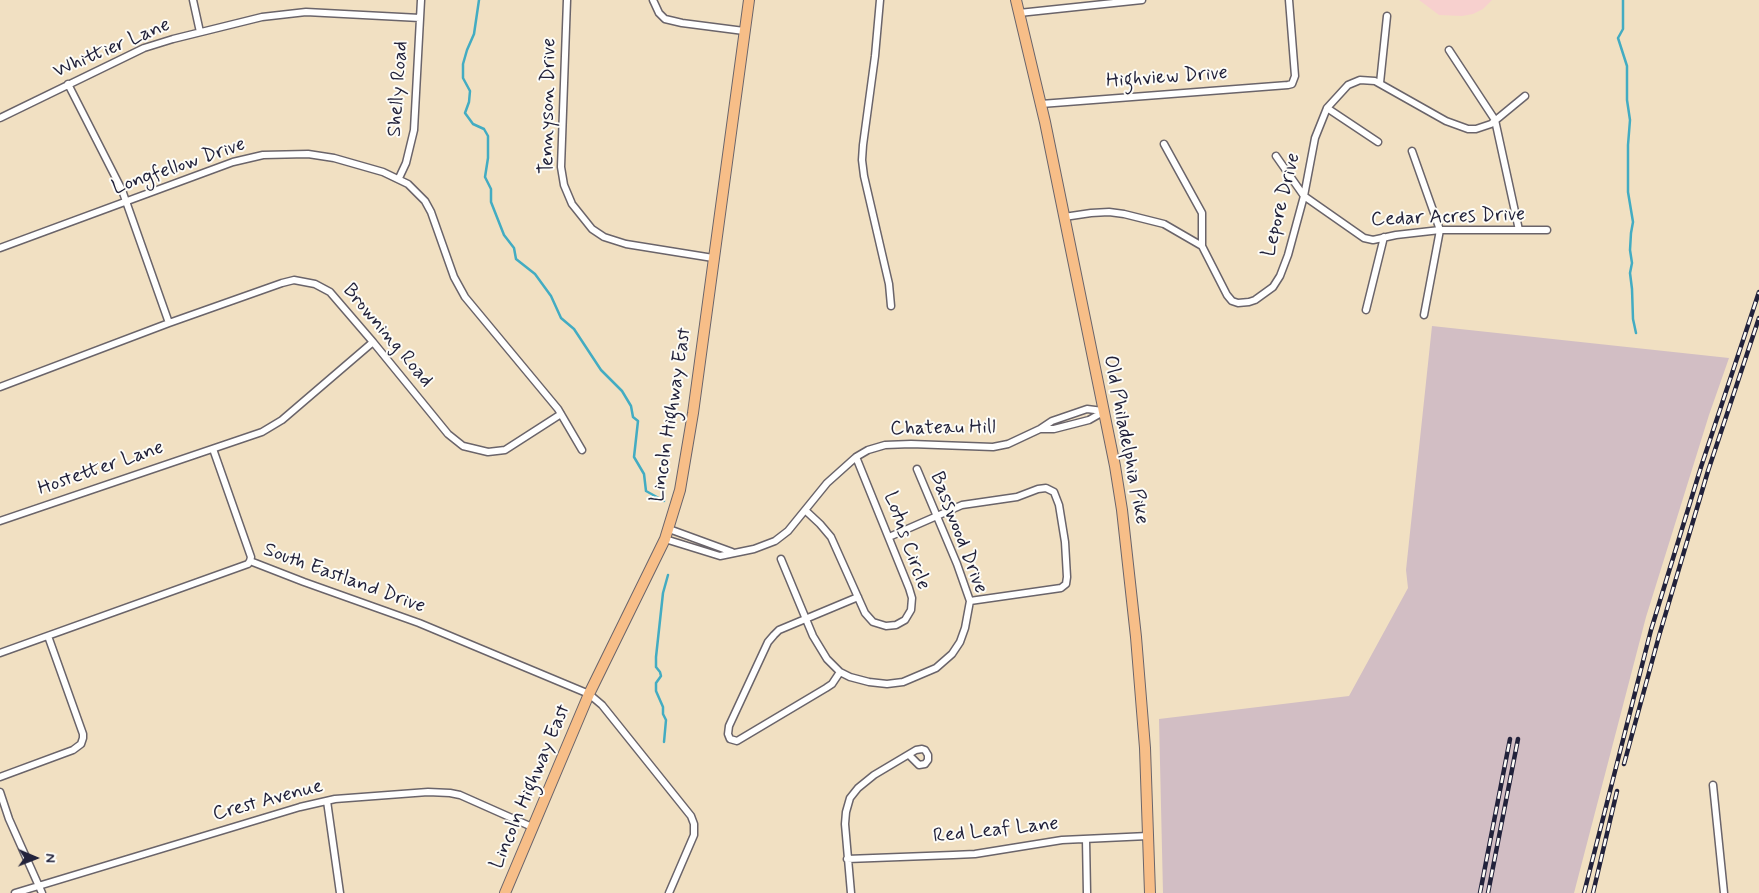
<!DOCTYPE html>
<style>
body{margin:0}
#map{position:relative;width:1759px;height:893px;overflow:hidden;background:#f1e0c2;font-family:Mynerve,sans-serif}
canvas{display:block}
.north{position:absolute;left:10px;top:833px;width:50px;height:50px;-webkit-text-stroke:4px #fdfcf7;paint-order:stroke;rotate:91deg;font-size:14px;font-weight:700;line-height:20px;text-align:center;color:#22223b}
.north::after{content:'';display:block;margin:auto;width:18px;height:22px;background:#22223b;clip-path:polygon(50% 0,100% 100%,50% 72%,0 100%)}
</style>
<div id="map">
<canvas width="1759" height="893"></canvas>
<div class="north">N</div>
</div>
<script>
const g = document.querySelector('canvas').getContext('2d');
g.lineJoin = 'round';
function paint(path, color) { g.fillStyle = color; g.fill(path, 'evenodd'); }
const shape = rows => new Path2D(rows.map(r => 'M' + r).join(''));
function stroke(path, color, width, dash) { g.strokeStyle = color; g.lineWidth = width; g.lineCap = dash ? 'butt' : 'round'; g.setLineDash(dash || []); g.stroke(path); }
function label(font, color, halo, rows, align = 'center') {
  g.font = font + ' Mynerve,sans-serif'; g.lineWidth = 4; g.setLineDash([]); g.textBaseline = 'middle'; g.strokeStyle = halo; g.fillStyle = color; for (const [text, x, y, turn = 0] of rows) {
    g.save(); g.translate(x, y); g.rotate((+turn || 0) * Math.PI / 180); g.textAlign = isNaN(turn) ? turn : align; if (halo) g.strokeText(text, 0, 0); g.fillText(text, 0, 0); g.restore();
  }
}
const built = shape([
 [1419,0,1492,0,1483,9,1473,14,1462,16,1439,15]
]);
const industrial = shape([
 [1432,326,1729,358,1709,415,1646,617,1574,893,1163,893,1159,719,1349,696,1408,588,1406,570]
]);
const stream = shape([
 [479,0,474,34,467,50,463,64,463,78,470,91,469,102,465,113,473,124,484,129,488,136,488,158,485,177,491,189,491,202,504,235,514,248,516,259,535,274,551,296,561,318,574,329,601,370,622,391,631,406,633,417,638,421,634,457,644,474,646,491,664,501],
 [1623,0,1623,29,1618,38,1627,66,1627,100,1630,120,1628,145,1628,192,1633,222,1631,233,1630,250,1632,263,1630,273,1632,289,1633,319,1636,333],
 [664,742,666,720,663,714,663,707,656,691,656,683,661,676,660,672,656,667,656,657,663,593,668,575]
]);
const street = shape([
 [193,0,200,32],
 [567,0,561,167,564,185,572,204,592,229,604,237,626,244,713,258],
 [653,0,659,13,665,19,682,23,744,31],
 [880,0,875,56,863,145,862,160,864,176,889,284,891,306],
 [1019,13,1142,0],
 [1449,50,1495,120,1519,230],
 [1380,83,1387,16],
 [68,84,122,190,169,323],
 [1041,104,1288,85,1292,84,1295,76,1289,0],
 [1327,108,1378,142],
 [0,118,144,48,173,39,262,17,306,12,420,18],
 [1164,144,1202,213,1202,246],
 [1412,151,1440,230,1424,315],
 [1276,156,1304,196,1364,238,1373,240,1396,235,1440,230,1547,230],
 [399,178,406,163,414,130,421,0],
 [1064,217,1091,213,1109,212,1124,214,1164,224,1202,246,1227,295,1232,301,1238,303,1249,302,1255,300,1273,287,1280,276,1288,255,1304,196,1315,138,1327,108,1348,85,1360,80,1375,81,1446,121,1468,129,1476,129,1491,124,1525,96],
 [0,248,233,162,263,155,308,154,334,158,383,172,408,184,425,201,431,212,454,277,465,297,558,409,582,450],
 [1366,310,1384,237],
 [0,387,169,323,282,283,294,280,315,284,330,292,373,342,448,434,463,446,488,452,505,450,561,414],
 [1041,429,1054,429,1089,420,1103,412],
 [213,449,251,557,250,561],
 [805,510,820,524,831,537,865,613,873,622,886,626,896,625,905,620,911,610,912,598,909,588,856,457],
 [0,521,262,432,282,420,373,342],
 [669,529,732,552],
 [889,537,962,505,1017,497,1038,489,1046,488,1054,492,1059,505,1065,542,1067,577,1066,584,1061,588,970,601],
 [665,539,720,556,754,549,775,541,788,531,827,483,856,457,868,450,885,445,911,444,993,447,1008,444,1040,429,1052,421,1087,409,1103,411],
 [781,559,813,636,827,659,840,672,850,677,869,682,887,684,903,682,936,668,952,654,960,642,965,628,970,601,957,564,917,469],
 [250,561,304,582,419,623,589,694,602,705,691,816,694,824,694,835,669,893],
 [0,653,248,564,250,561],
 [840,672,832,684,826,688,737,741,730,739,728,734,729,726,768,642,774,635,779,630,858,597],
 [0,777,73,750,81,744,83,738,83,734,48,636],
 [1713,785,1724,893],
 [0,792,9,819,42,893],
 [327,801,340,893],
 [1086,839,1087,893],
 [847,859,953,855,975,854,1062,840,1148,836],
 [15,893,300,807,335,799,428,792,450,793,460,795,532,827],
 [851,893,845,824,846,812,850,798,858,788,874,775,916,750,922,749,925,750,928,755,928,760,925,764,919,765,909,755]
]);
const primary = shape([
 [1016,0,1045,122,1115,466,1122,510,1136,637,1145,748,1150,893],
 [505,893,589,694,665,539,680,490,693,413,749,0]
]);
const rail = shape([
 [1624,764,1659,636,1708,471,1759,318],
 [1480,893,1510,739],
 [1488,893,1518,739],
 [1584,893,1651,630,1701,467,1759,292],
 [1593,893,1617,791]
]);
const streetNames = [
 ["Whittier Lane",112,49,-23],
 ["Highview Drive",1167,78,-4],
 ["Shelly Road",399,89,-86],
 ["Tennyson Drive",549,106,-89],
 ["Longfellow Drive",179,167,-19],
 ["Lepore Drive",1282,205,-76],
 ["Cedar Acres Drive",1448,218,-2],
 ["Browning Road",387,336,50],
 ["Lincoln Highway East",672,415,-81],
 ["Chateau Hill",943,429,-1],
 ["Old Philadelphia Pike",1125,440,79],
 ["Hostetter Lane",101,469,-19],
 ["Basswood Drive",958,533,69],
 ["Lotus Circle",906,541,70],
 ["South Eastland Drive",344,579,20],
 ["Lincoln Highway East",531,787,-67],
 ["Crest Avenue",268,801,-15],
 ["Red Leaf Lane",996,831,-6]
];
paint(built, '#f7d0ce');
paint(industrial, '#d2bec4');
stroke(stream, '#43acc2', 2.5);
stroke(street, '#6a646a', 9);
stroke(primary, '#6a646a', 12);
stroke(street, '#fff', 6);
stroke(primary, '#f7be88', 10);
stroke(rail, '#22223b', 4.5);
stroke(rail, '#fdfcf7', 2.5, [8]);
label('20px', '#22223b', '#fdfcf7', streetNames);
</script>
